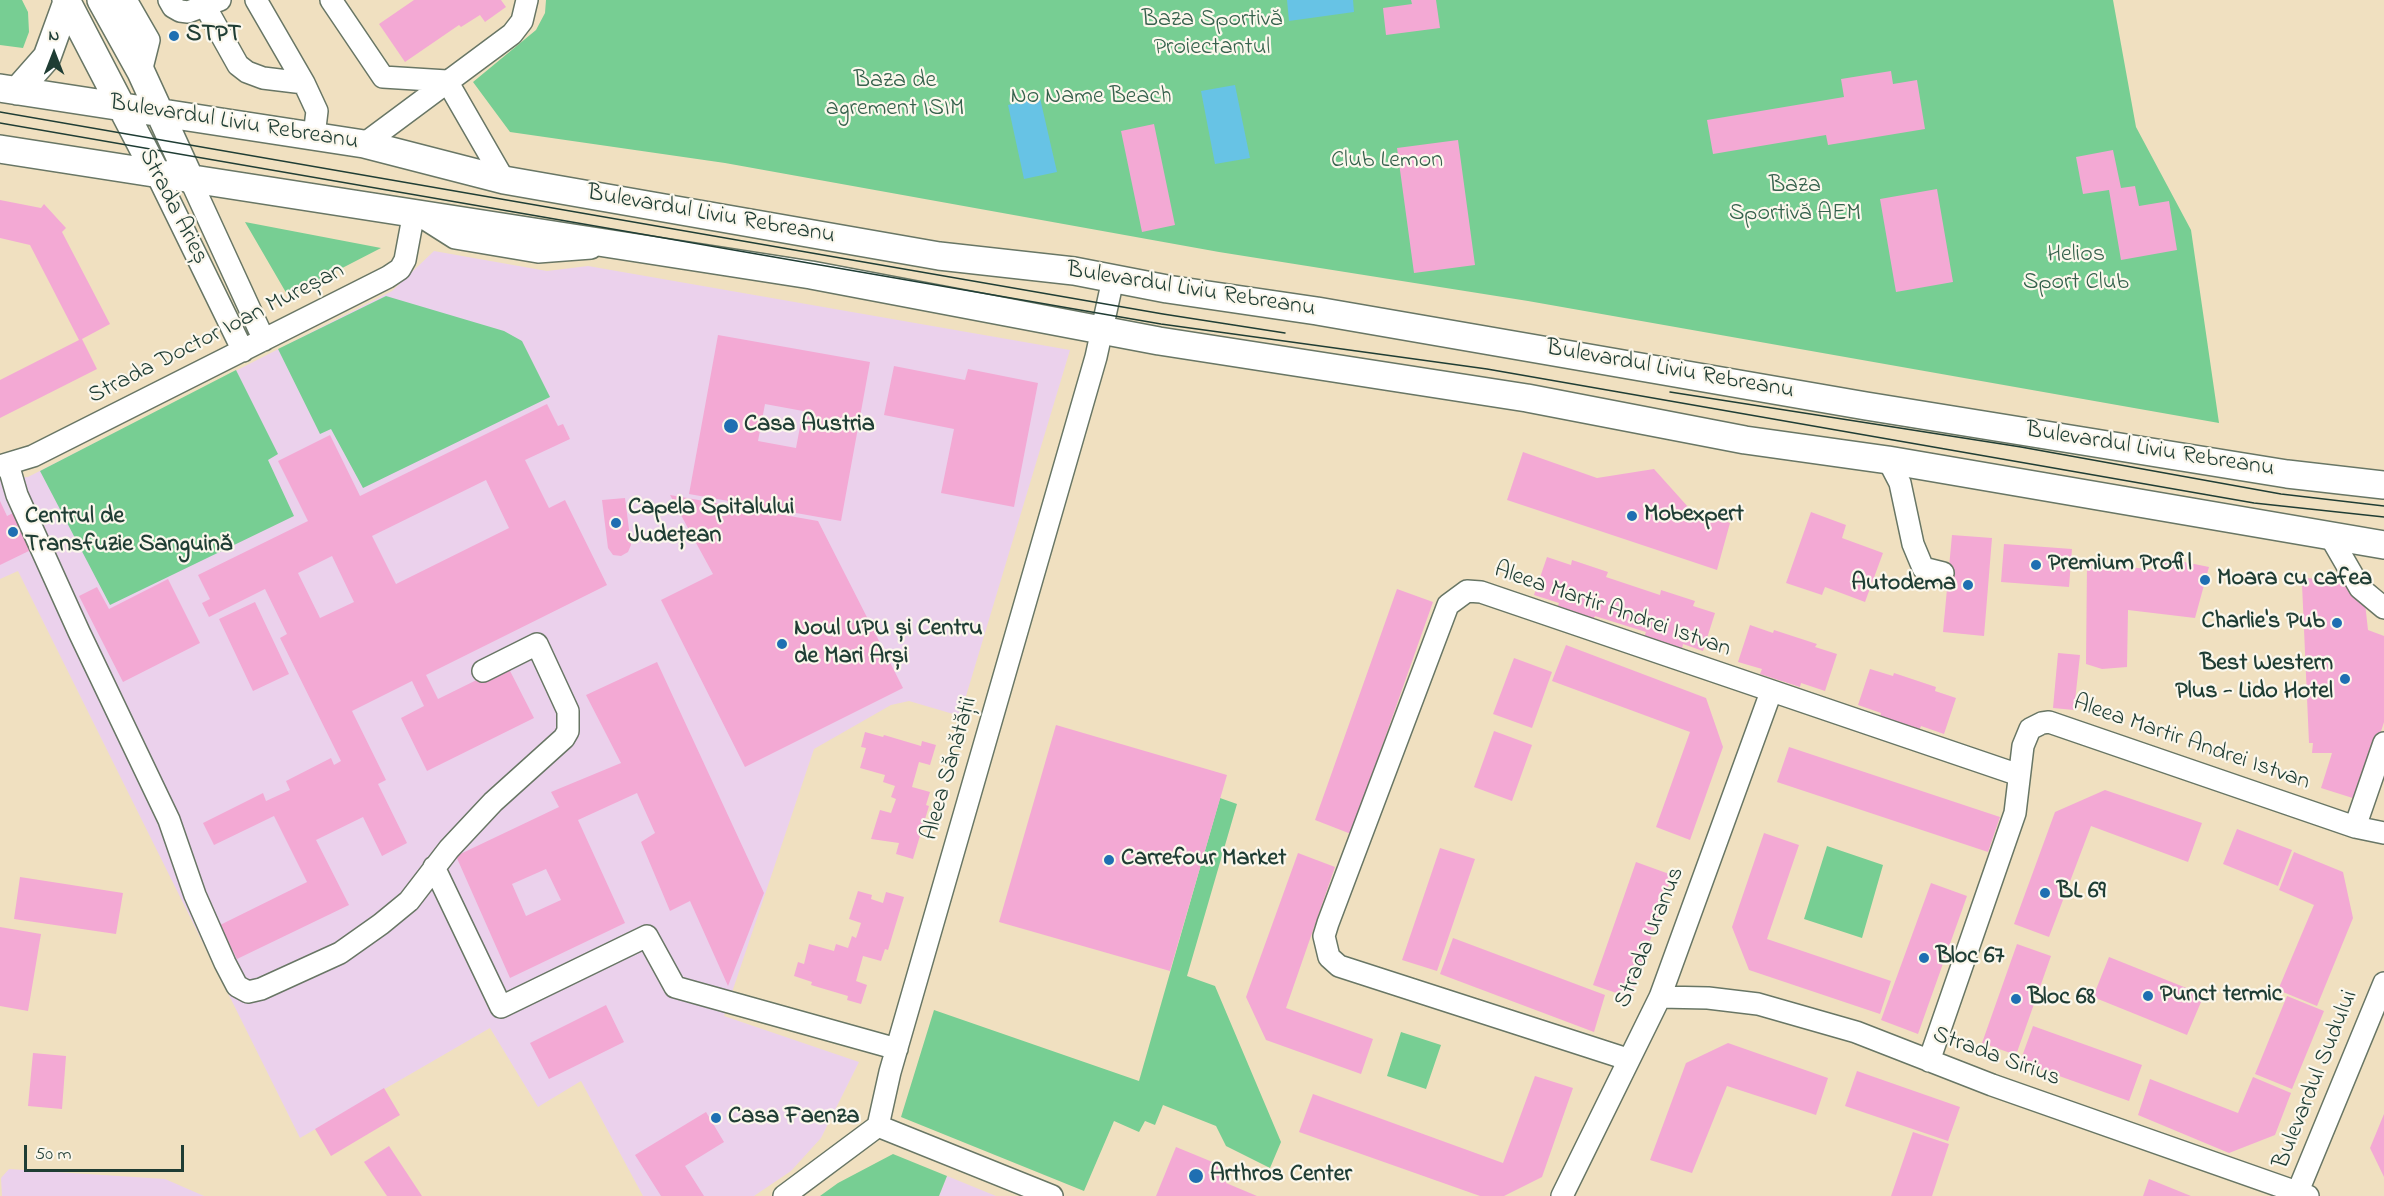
<!DOCTYPE html>
<meta charset="utf-8">
<style>
body{margin:0}
#map{position:relative;width:2384px;height:1196px;overflow:hidden;background:#f0e0c0;font-family:"Indie Flower",sans-serif}
canvas{display:block}
.north{position:absolute;left:24px;top:24px;width:60px;height:60px;-webkit-text-stroke:4px #fbf7ec;paint-order:stroke;rotate:0deg;font-size:16px;font-weight:700;line-height:24px;text-align:center;color:#1f3d34}
.north::after{content:'';display:block;margin:auto;width:21px;height:27px;background:#1f3d34;clip-path:polygon(50% 0,100% 100%,50% 72%,0 100%)}
.scale{position:absolute;left:24px;top:1145px;width:160px;height:27px;box-sizing:border-box;border:3px solid #1f3d34;border-top:0;padding-left:8px;font-size:18px;line-height:21px;white-space:nowrap;color:#1f3d34;-webkit-text-stroke:4px #fbf7ec;paint-order:stroke}
</style>
<div id="map">
<canvas width="2384" height="1196"></canvas>
<div class="north">N</div>
<div class="scale">50 m</div>
</div>
<script>
const g = document.querySelector('canvas').getContext('2d');
g.lineJoin = 'round';
function paint(path, color) { g.fillStyle = color; g.fill(path, 'evenodd'); }
const shape = rows => new Path2D(rows.map(r => 'M' + r).join(''));
function stroke(path, color, width, dash) { g.strokeStyle = color; g.lineWidth = width; g.lineCap = dash ? 'butt' : 'round'; g.setLineDash(dash || []); g.stroke(path); }
function label(font, color, halo, rows, align = 'center') {
  g.font = font + ' "Indie Flower",sans-serif'; g.lineWidth = 4.5; g.setLineDash([]); g.textBaseline = 'middle'; g.strokeStyle = halo; g.fillStyle = color; for (const [text, x, y, turn = 0] of rows) {
    g.save(); g.translate(x, y); g.rotate((+turn || 0) * Math.PI / 180); g.textAlign = isNaN(turn) ? turn : align; if (halo) g.strokeText(text, 0, 0); g.fillText(text, 0, 0); g.restore();
  }
}
const built = shape([
 [434,251,547,271,588,266,1070,350,960,716,909,701,891,705,814,749,724,1016,859,1062,821,1138,791,1171,754,1196,643,1196,581,1081,538,1107,490,1028,300,1138,18,571,0,579,0,479,28,477,392,291],
 [9,1169,165,1179,204,1196,2,1196,1,1178],
 [947,1176,996,1196,939,1196]
]);
const green = shape([
 [0,0,22,0,28,12,29,32,23,48,0,45],
 [546,0,2113,0,2136,127,2191,230,2219,423,1528,301,1219,252,725,163,510,132,473,82,536,30,545,13],
 [245,222,381,248,288,296],
 [386,296,504,331,522,341,550,397,363,488,331,429,320,434,278,349],
 [236,370,278,454,268,460,294,516,110,605,40,471],
 [1220,798,1237,804,1187,976,1215,986,1281,1142,1270,1168,1226,1146,1216,1126,1163,1105,1155,1125,1145,1121,1139,1132,1114,1121,1084,1191,901,1117,934,1010,1139,1081],
 [1827,846,1883,865,1862,938,1804,919],
 [1401,1032,1441,1045,1426,1089,1387,1076],
 [893,1154,947,1176,939,1196,820,1196,838,1183]
]);
const water = shape([
 [1287,0,1353,0,1354,12,1289,21],
 [1235,85,1250,158,1215,164,1201,91],
 [1040,98,1057,172,1024,179,1008,105]
]);
const building = shape([
 [414,0,501,0,506,7,485,22,480,15,461,27,459,25,405,62,379,24],
 [1411,0,1436,0,1440,28,1386,35,1383,8,1412,4],
 [1891,71,1893,84,1917,80,1925,129,1828,145,1826,135,1713,154,1707,120,1844,97,1841,79],
 [1154,124,1175,225,1142,232,1121,131],
 [1458,140,1475,265,1414,273,1397,148],
 [2113,150,2121,188,2135,186,2139,206,2169,201,2177,250,2121,260,2109,190,2083,194,2076,157],
 [1937,189,1953,282,1896,292,1880,199],
 [0,200,41,208,44,204,66,228,62,232,110,324,82,339,97,369,0,418,0,380,79,340,30,245,0,238],
 [718,335,870,362,841,521,689,494],
 [765,404,803,411,796,448,758,441],
 [894,366,965,380,968,369,1038,383,1014,507,941,493,954,429,884,415],
 [547,404,558,426,563,424,570,439,525,460,549,508,565,500,607,585,426,675,438,699,507,665,534,718,427,771,401,718,424,706,412,681,352,711,386,780,378,784,407,843,382,856,363,817,316,840,349,905,237,959,220,925,307,882,274,816,214,845,203,823,263,793,266,801,290,790,286,781,331,758,334,765,341,761,280,638,287,634,265,589,209,617,202,603,210,599,198,575,308,521,278,461,330,435,360,496],
 [486,480,509,528,396,584,372,536],
 [332,556,354,602,320,618,298,573],
 [1523,452,1597,478,1654,469,1689,508,1730,523,1717,570,1507,500],
 [670,495,818,521,903,688,745,767,661,600,713,574],
 [625,498,631,545,628,552,621,556,613,555,608,548,602,500],
 [0,501,7,516,17,511,35,548,0,565],
 [1811,512,1846,525,1842,538,1883,553,1865,602,1825,587,1822,595,1786,583],
 [1952,535,1992,538,1984,636,1943,632],
 [2004,544,2072,549,2069,587,2001,582],
 [1547,557,1571,565,1572,560,1608,572,1606,577,1660,595,1661,590,1695,601,1693,606,1715,613,1703,651,1683,644,1682,649,1644,637,1646,632,1595,616,1593,620,1557,608,1559,603,1534,595],
 [2165,558,2209,567,2195,618,2128,610,2127,667,2102,669,2086,664,2087,564,2163,570],
 [2306,578,2336,580,2347,584,2365,603,2368,630,2384,636,2384,722,2359,800,2321,788,2332,753,2312,753,2313,743,2309,743,2302,584],
 [168,579,200,643,123,682,79,596,97,587,109,609],
 [1397,589,1433,602,1351,834,1315,820],
 [255,602,289,674,253,691,219,619],
 [1750,625,1773,633,1774,630,1817,644,1815,647,1837,654,1825,691,1801,683,1800,687,1760,674,1762,669,1738,662],
 [1566,645,1706,698,1723,747,1690,840,1656,827,1690,732,1552,681],
 [2058,653,2080,655,2074,710,2053,708],
 [1514,658,1552,672,1532,728,1493,714],
 [657,662,764,893,728,986,690,901,670,911,641,842,655,833,637,793,578,820,625,923,510,978,456,856,559,807,551,792,621,763,586,695],
 [546,869,561,900,526,916,512,884],
 [1870,669,1893,676,1894,673,1936,687,1935,691,1956,698,1944,734,1921,726,1919,731,1880,718,1881,713,1858,705],
 [1056,725,1227,775,1170,971,999,922],
 [1494,731,1532,745,1512,801,1474,787],
 [865,732,883,737,884,735,921,746,922,741,936,745,930,765,919,762,912,787,930,792,926,805,929,806,913,859,896,854,899,843,871,839,880,810,891,813,896,799,891,797,895,786,883,782,885,775,860,768,866,748,861,747],
 [1789,747,2000,817,1988,852,1777,782],
 [2105,790,2202,823,2188,862,2091,826,2049,937,2014,924,2055,812],
 [2237,829,2292,850,2278,886,2223,864],
 [1764,833,1799,845,1767,939,1891,981,1880,1014,1749,970,1732,927],
 [1440,848,1475,859,1437,971,1402,960],
 [2294,852,2343,872,2353,918,2317,1006,2278,990,2314,905,2279,890],
 [1298,853,1335,867,1286,1008,1373,1039,1361,1074,1266,1040,1246,997],
 [1636,862,1672,875,1631,998,1593,985],
 [20,877,123,893,116,934,14,919],
 [1931,883,1967,896,1918,1034,1881,1020],
 [858,891,872,895,871,899,883,903,886,892,904,897,888,950,885,949,881,961,863,956,856,981,867,985,861,1004,847,1000,848,996,811,985,812,982,794,976,798,962,804,964,809,944,834,951,836,944,848,948,852,936,856,938,861,923,849,919],
 [0,927,41,934,28,1011,0,1006],
 [1453,938,1605,995,1594,1032,1440,974],
 [2017,944,2051,956,2016,1055,1982,1043],
 [2109,957,2204,995,2187,1035,2093,997],
 [2287,996,2324,1011,2292,1089,2255,1074],
 [606,1005,624,1042,549,1079,530,1043],
 [2033,1026,2142,1065,2129,1101,2020,1062],
 [1728,1043,1828,1078,1816,1115,1727,1086,1692,1173,1650,1160,1686,1063],
 [33,1053,66,1056,62,1109,28,1106],
 [1857,1071,1960,1107,1948,1141,1845,1106],
 [1535,1076,1573,1088,1542,1177,1504,1196,1480,1196,1299,1132,1313,1094,1503,1163],
 [2253,1077,2291,1093,2275,1135,2229,1153,2138,1115,2150,1079,2238,1113],
 [384,1088,400,1115,331,1156,315,1129],
 [706,1112,724,1142,685,1166,704,1196,661,1196,635,1155],
 [2384,1114,2384,1177,2370,1148],
 [1913,1132,1949,1144,1932,1196,1891,1196],
 [389,1146,422,1196,387,1196,364,1162],
 [1176,1147,1232,1170,1226,1183,1257,1196,1156,1196],
 [2149,1179,2191,1196,2143,1196]
]);
const minor = shape([
 [126,0,149,40,141,72],
 [169,0,173,7,180,11,188,12,220,0],
 [256,0,304,83,317,111,314,136],
 [331,0,383,77,447,81,504,180],
 [205,6,238,65,247,72,263,78,304,83],
 [364,144,512,34,522,21,527,0],
 [156,173,243,351],
 [190,179,264,340],
 [1888,460,1900,483,1913,544,1923,568,1943,573],
 [8,464,17,495,79,632,169,820,195,895,225,963,237,986,248,992,261,989,340,953,381,924,409,901,449,849,493,802,564,738,568,731,568,711,537,644,483,671],
 [0,466,33,456,388,277,400,269,405,260,414,212,455,238,538,252,591,248],
 [2330,536,2360,588,2384,608],
 [2355,827,2384,743],
 [434,867,501,1007,647,936,675,987,897,1049],
 [1660,997,1708,998,1758,1004,1856,1032,1992,1085,2308,1196],
 [1627,1059,1339,966,1329,957,1324,936,1328,923,1448,605,1467,591,1481,592,2019,775],
 [1929,1061,2015,813,2023,746,2030,729,2042,723,2049,722,2355,827,2384,833],
 [878,1126,1052,1196],
 [784,1196,878,1126,890,1072,1096,357,1113,279],
 [1562,1196,1660,997,1771,692],
 [2296,1196,2384,983]
]);
const major = shape([
 [66,0,156,173],
 [101,0,141,72,190,179],
 [0,88,364,144,504,180,939,256,1074,271,1167,289,1317,311,1866,406,2287,474,2384,485],
 [17,91,47,57,67,2],
 [0,149,811,275,1159,341,1527,398,1745,440,1888,460,2384,545]
]);
const tram = shape([
 [0,112,1163,314,1285,333],
 [0,123,1161,324,1487,369,2254,503,2384,517],
 [1670,392,2021,447,2281,494,2384,506]
]);
const markers = [
 [174,36,6,"#1f6fb2"],
 [731,426,8,"#1f6fb2"],
 [1632,516,6,"#1f6fb2"],
 [616,523,6,"#1f6fb2"],
 [13,532,6,"#1f6fb2"],
 [2036,565,6,"#1f6fb2"],
 [2205,580,6,"#1f6fb2"],
 [1968,585,6,"#1f6fb2"],
 [2337,623,6,"#1f6fb2"],
 [782,644,6,"#1f6fb2"],
 [2345,679,6,"#1f6fb2"],
 [1109,860,6,"#1f6fb2"],
 [2045,893,6,"#1f6fb2"],
 [1924,958,6,"#1f6fb2"],
 [2148,996,6,"#1f6fb2"],
 [2016,999,6,"#1f6fb2"],
 [716,1118,6,"#1f6fb2"],
 [1196,1176,8,"#1f6fb2"]
];
const parkNames = [
 ["Baza Sportivă",1212,21],
 ["Proiectantul",1212,49],
 ["Baza de",895,82],
 ["agrement ISIM",895,110],
 ["No Name Beach",1091,98],
 ["Club Lemon",1387,162],
 ["Baza",1795,187],
 ["Sportivă AEM",1795,215],
 ["Helios",2076,256],
 ["Sport Club",2076,284]
];
const poiNames = [
 ["STPT",186,36],
 ["Casa Austria",744,426],
 ["Capela Spitalului",628,509],
 ["Județean",628,537],
 ["Mobexpert",1644,516],
 ["Centrul de",25,518],
 ["Transfuzie Sanguină",25,546],
 ["Premium Profil",2048,565],
 ["Moara cu cafea",2217,580],
 ["Autodema",1956,585,"right"],
 ["Charlie's Pub",2325,623,"right"],
 ["Noul UPU și Centru",794,630],
 ["de Mari Arși",794,658],
 ["Best Western",2333,665,"right"],
 ["Plus - Lido Hotel",2333,693,"right"],
 ["Carrefour Market",1121,860],
 ["BL 69",2057,893],
 ["Bloc 67",1936,958],
 ["Punct termic",2160,996],
 ["Bloc 68",2028,999],
 ["Casa Faenza",728,1118],
 ["Arthros Center",1210,1176]
];
const streetNames = [
 ["Bulevardul Liviu Rebreanu",234,124,9],
 ["Strada Arieș",172,207,63],
 ["Bulevardul Liviu Rebreanu",711,216,10],
 ["Bulevardul Liviu Rebreanu",1191,291,9],
 ["Strada Doctor Ioan Mureșan",217,335,-27],
 ["Bulevardul Liviu Rebreanu",1670,371,10],
 ["Bulevardul Liviu Rebreanu",2150,451,9],
 ["Aleea Martir Andrei Istvan",1612,611,19],
 ["Aleea Martir Andrei Istvan",2191,744,19],
 ["Aleea Sănătății",951,769,-74],
 ["Strada Uranus",1651,938,-68],
 ["Strada Sirius",1996,1058,20],
 ["Bulevardul Sudului",2317,1080,-68]
];
paint(built, '#ebd1ec');
paint(green, '#77ce93');
paint(water, '#67c3e5');
paint(building, '#f3a9d4');
stroke(minor, '#687665', 24);
stroke(major, '#687665', 30);
stroke(minor, '#fff', 21);
stroke(major, '#fff', 27);
stroke(tram, '#1f3d34', 1.5);
for (const [x, y, r, color] of markers) { const dot = new Path2D(); dot.arc(x, y, r, 0, 2 * Math.PI); g.fillStyle = color; g.fill(dot); stroke(dot, '#fbf7ec', 2); }
label('24px', '#35614c', '#fbf7ec', parkNames);
label('bold 24px', '#1f3d34', '#fbf7ec', poiNames, 'left');
label('24px', '#1f3d34', '#fbf7ec', streetNames);
</script>
